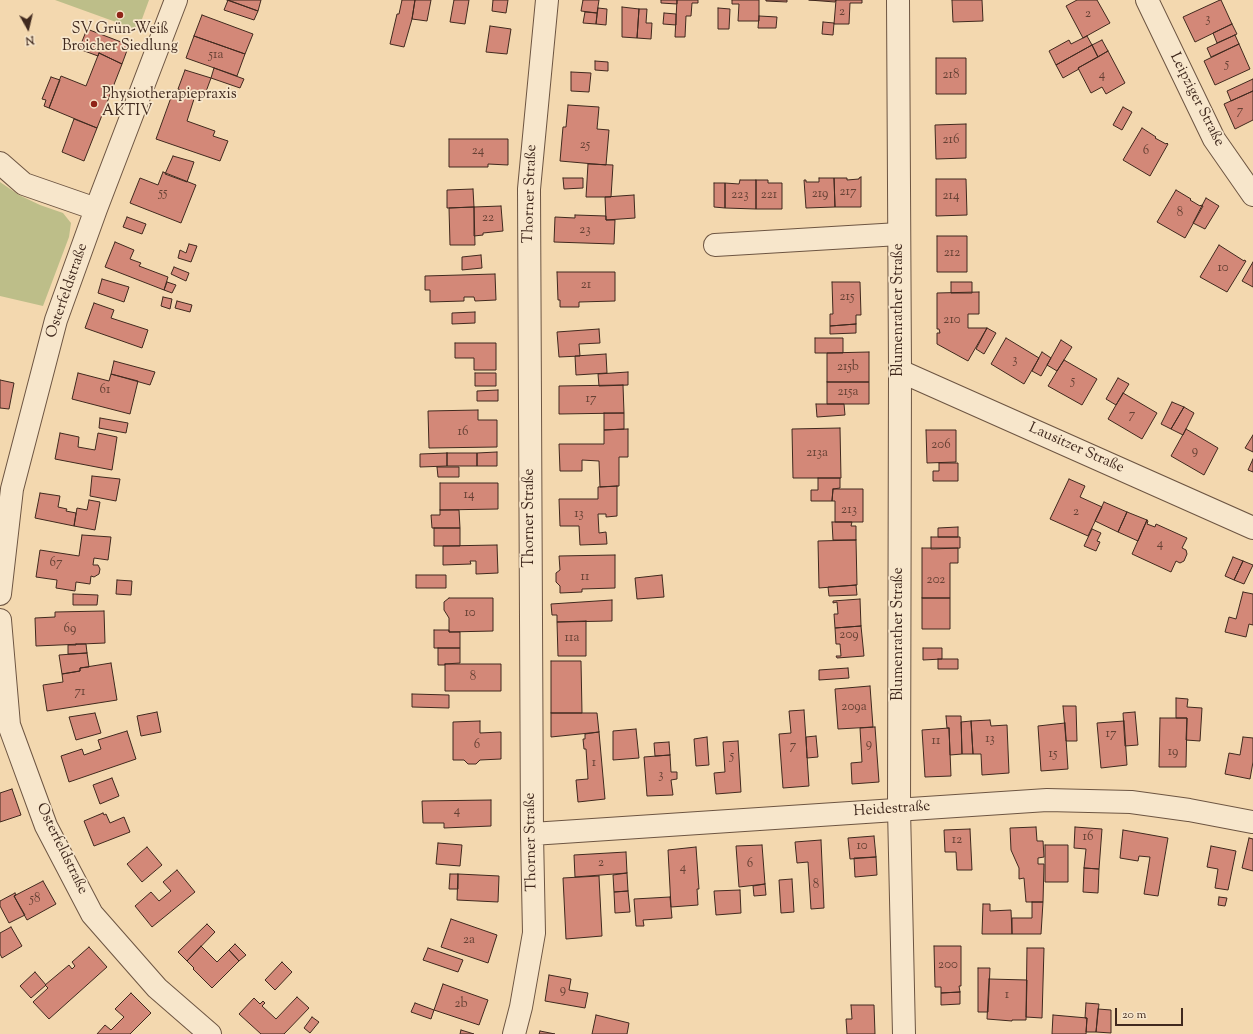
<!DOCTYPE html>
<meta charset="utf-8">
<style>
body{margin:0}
#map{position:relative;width:1253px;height:1034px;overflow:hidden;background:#f3d8af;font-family:"Sorts Mill Goudy",serif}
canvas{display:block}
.north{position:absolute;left:8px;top:8px;width:40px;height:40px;-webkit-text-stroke:3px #f7e6cb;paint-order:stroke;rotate:172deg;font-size:11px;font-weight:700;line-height:16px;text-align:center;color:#40291e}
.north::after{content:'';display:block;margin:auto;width:14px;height:18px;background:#40291e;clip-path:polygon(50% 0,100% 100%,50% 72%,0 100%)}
.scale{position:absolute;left:1115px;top:1008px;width:68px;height:18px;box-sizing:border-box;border:2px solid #40291e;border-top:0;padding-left:5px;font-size:12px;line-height:14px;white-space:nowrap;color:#40291e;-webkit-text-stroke:3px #f7e6cb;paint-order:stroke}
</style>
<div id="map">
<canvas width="1253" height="1034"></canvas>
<div class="north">N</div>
<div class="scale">20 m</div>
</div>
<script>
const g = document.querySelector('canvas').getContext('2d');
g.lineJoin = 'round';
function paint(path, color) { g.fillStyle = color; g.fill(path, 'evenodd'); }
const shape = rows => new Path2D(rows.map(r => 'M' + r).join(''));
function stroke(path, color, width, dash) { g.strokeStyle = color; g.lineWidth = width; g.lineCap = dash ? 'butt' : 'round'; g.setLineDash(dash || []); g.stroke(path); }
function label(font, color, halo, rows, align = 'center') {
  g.font = font + ' "Sorts Mill Goudy",serif'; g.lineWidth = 3.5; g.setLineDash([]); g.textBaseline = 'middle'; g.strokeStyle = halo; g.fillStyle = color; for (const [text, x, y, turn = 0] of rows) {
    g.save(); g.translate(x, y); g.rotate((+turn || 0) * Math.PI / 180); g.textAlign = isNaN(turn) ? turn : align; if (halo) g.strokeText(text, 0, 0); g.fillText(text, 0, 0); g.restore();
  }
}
const green = shape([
 [55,0,149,0,138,30],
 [0,182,19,195,40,205,63,213,71,223,69,237,43,306,0,296]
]);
const building = shape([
 [227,0,261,0,258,11,227,0],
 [228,0,258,11,254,20,224,10,228,0],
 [402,0,415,0,412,19,404,47,390,44,397,14,399,14,402,0],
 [415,0,431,0,427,21,412,19,415,0],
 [454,0,469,0,465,24,450,22,454,0],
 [493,0,508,0,506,13,492,11,493,0],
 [583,0,599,0,597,13,581,11,583,0],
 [661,0,677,0,677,4,661,3,661,0],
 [677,0,698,0,698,3,692,3,691,16,686,16,685,37,675,37,677,0],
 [732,0,759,0,759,21,738,21,739,4,732,4,732,0],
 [766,0,787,0,787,2,766,1,766,0],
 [809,0,836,0,835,2,809,0],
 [836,0,862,0,862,3,850,3,849,24,834,24,836,0],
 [952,0,982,0,983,21,953,22,952,0],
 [1077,0,1097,0,1110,23,1083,38,1066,6,1077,0],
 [1220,0,1221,0,1232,24,1195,42,1183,17,1220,0],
 [622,7,639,9,637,38,622,37,622,7],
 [598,8,607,9,606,25,596,24,598,8],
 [718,8,730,9,729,29,718,29,718,8],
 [639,9,647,9,646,23,652,23,651,39,637,38,639,9],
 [585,12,597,13,596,24,583,23,585,12],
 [664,13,676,14,676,25,663,24,664,13],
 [202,15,253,34,245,54,194,36,202,15],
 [759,16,777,17,776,28,758,28,759,16],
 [823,22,834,23,833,35,822,34,823,22],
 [1232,24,1237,34,1217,43,1213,33,1232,24],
 [490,26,511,29,507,54,486,52,490,26],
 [87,29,129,45,122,64,99,53,98,56,79,49,87,29],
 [1235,35,1239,44,1211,57,1207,48,1235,35],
 [194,36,245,54,237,76,186,58,194,36],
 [1087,36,1092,45,1056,65,1049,51,1069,40,1071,44,1087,36],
 [1102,40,1108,51,1098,57,1092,45,1102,40],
 [1239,44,1250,69,1215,85,1204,61,1239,44],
 [1092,45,1098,57,1078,68,1079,69,1063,78,1056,65,1092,45],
 [1108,51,1125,83,1106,94,1102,87,1091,93,1078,68,1108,51],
 [99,53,122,64,97,128,49,108,61,76,86,86,99,53],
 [936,58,966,58,966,94,936,94,936,58],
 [595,61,608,62,608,71,595,70,595,61],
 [214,68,244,79,240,88,211,78,214,68],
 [185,70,211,78,204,97,178,89,185,70],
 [571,72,591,73,589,92,571,91,571,72],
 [51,77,60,80,49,108,44,106,46,100,42,99,51,77],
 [1253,79,1253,91,1231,101,1227,91,1253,79],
 [1253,91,1253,120,1235,129,1224,104,1253,91],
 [173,92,194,99,187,121,215,131,213,136,228,141,220,161,156,139,173,92],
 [568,105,599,107,597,129,609,130,606,165,560,161,563,127,566,127,568,105],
 [1123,107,1132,112,1122,130,1113,125,1123,107],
 [74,119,97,128,84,161,62,152,74,119],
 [966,124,966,158,936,159,935,125,966,124],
 [1142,128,1156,137,1155,138,1166,144,1167,143,1168,144,1150,176,1123,160,1142,128],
 [449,139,508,139,508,165,488,164,488,167,449,167,449,139],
 [173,156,194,162,187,182,165,174,173,156],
 [588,164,613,165,611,197,586,197,588,164],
 [163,172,196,185,181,223,130,203,140,178,158,185,163,172],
 [861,177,861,207,835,207,834,178,847,178,847,180,859,179,859,178,861,177],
 [563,178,583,178,583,188,564,189,563,178],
 [819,178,834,178,835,207,806,208,804,180,806,180,806,182,819,182,819,178],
 [936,179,966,179,967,215,936,216,936,179],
 [740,180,756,180,756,209,725,208,725,183,739,184,740,180],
 [756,180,768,180,768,183,782,183,782,209,756,209,756,180],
 [714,183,725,183,725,208,714,207,714,183],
 [473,189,474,207,447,208,447,190,473,189],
 [1176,190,1191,199,1190,200,1200,206,1201,205,1203,206,1185,238,1157,222,1176,190],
 [634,195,635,218,606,220,605,197,634,195],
 [1206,198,1219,206,1205,229,1193,223,1206,198],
 [501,206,503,231,483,233,483,235,474,236,474,207,501,206],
 [474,207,475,245,450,245,449,208,474,207],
 [575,215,606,216,606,220,615,220,614,244,554,242,555,217,575,218,575,215],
 [127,217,146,224,142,234,123,227,127,217],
 [937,236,967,236,967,272,937,272,937,236],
 [115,242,134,250,130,259,141,263,139,266,168,277,164,290,105,267,115,242],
 [189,244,197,246,191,262,178,258,180,250,186,253,189,244],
 [1219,245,1244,261,1244,260,1246,261,1227,292,1200,277,1219,245],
 [481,255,482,268,462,270,462,257,481,255],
 [1253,262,1253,287,1242,281,1253,262],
 [174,267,189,273,186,281,171,274,174,267],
 [557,272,615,272,615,301,579,302,579,307,560,307,560,300,558,300,557,272],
 [495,274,496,300,475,301,474,297,464,297,464,301,430,302,430,290,425,290,425,276,495,274],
 [102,279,129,287,124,302,98,293,102,279],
 [167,282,176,285,172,293,164,290,167,282],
 [832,282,860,282,861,315,856,315,856,324,830,326,830,314,833,314,832,282],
 [951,282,972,282,972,293,951,293,951,282],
 [979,292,979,314,968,314,968,328,987,328,968,361,937,344,937,333,940,333,939,329,937,329,937,293,979,292],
 [163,297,172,299,170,309,161,306,163,297],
 [177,301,192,305,190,312,175,308,177,301],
 [94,303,114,310,111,318,148,330,142,348,85,328,94,303],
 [475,312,475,323,452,324,452,313,475,312],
 [856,324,856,333,830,334,830,326,856,324],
 [987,328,996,333,984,354,976,349,987,328],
 [599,329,600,343,579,344,580,356,559,357,557,332,599,329],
 [815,338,843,338,843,353,815,353,815,338],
 [1006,338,1039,358,1024,384,991,364,1006,338],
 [1061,340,1072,347,1057,371,1047,365,1061,340],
 [455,343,496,343,496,370,474,370,474,358,455,358,455,343],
 [869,352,869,382,827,382,827,353,869,352],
 [1042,352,1051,358,1041,376,1032,371,1042,352],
 [606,354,607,373,576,375,575,356,606,354],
 [1064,360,1097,379,1082,405,1048,386,1057,371,1064,360],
 [114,361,155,372,150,385,111,374,114,361],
 [628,372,628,385,599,386,598,374,628,372],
 [78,373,109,381,111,374,138,381,130,414,72,399,78,373],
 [475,373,496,373,496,386,475,386,475,373],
 [1118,378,1129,384,1116,405,1106,399,1118,378],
 [0,380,14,383,9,409,0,408,0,380],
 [827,382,869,382,869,404,827,404,827,382],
 [623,385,624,413,559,414,559,386,623,385],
 [498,390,498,401,477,401,477,391,498,390],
 [1123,393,1157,413,1142,439,1108,419,1123,393],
 [1172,402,1184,407,1171,429,1161,424,1172,402],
 [816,404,844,404,845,415,817,417,816,404],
 [1184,407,1194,413,1183,435,1171,429,1184,407],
 [478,410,478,420,497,420,497,447,429,448,428,411,478,410],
 [604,413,624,413,624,429,604,430,604,413],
 [100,418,128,423,126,433,99,428,100,418],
 [840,428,841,478,793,478,792,429,840,428],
 [628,429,628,457,619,457,619,486,600,487,599,461,582,460,582,471,560,471,559,444,604,444,604,430,628,429],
 [1186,429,1218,448,1204,475,1171,456,1186,429],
 [926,430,956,430,956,462,927,463,926,430],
 [60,433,79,437,78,447,95,450,98,433,117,437,112,470,55,459,60,433],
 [1253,435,1253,452,1245,448,1253,435],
 [497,452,497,466,477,466,477,453,497,452],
 [447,453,447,466,420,467,420,454,447,453],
 [447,453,477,453,477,466,447,466,447,453],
 [1253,459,1253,472,1248,470,1253,459],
 [939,463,958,463,958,481,933,481,933,471,939,471,939,463],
 [437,467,459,467,459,477,438,477,437,467],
 [92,476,120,479,116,501,90,496,92,476],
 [818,478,840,478,840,488,833,489,832,501,811,501,811,490,818,490,818,478],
 [1069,479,1085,486,1080,497,1102,507,1088,536,1050,519,1069,479],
 [440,483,498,483,498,509,440,510,440,483],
 [617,486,617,516,606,517,606,514,598,514,599,533,606,532,607,544,580,545,579,526,560,526,559,499,598,499,598,487,617,486],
 [833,489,863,489,863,522,835,522,835,501,832,501,833,489],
 [40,493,60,496,58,507,67,509,66,511,76,513,74,526,35,518,40,493],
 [89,500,100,502,95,530,74,526,77,508,87,510,89,500],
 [1104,502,1127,512,1118,532,1095,521,1104,502],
 [440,510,459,510,460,528,432,528,431,515,440,515,440,510],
 [1127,512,1147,520,1138,541,1118,532,1127,512],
 [1147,520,1148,521,1147,524,1155,527,1156,524,1187,538,1182,548,1186,550,1187,554,1184,561,1180,563,1176,561,1171,572,1132,554,1147,520],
 [832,522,852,522,851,526,856,526,856,540,833,540,832,522],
 [958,527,958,537,938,537,938,528,958,527],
 [434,528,460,528,460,546,434,546,434,528],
 [1092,529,1101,533,1097,541,1100,542,1096,551,1084,546,1092,529],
 [82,535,111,537,108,560,94,558,93,565,98,565,100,569,99,574,94,577,91,576,90,584,76,582,75,591,56,588,57,580,36,577,40,550,79,556,82,535],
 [931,537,960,537,960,548,931,549,931,537],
 [856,540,857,585,819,588,818,541,856,540],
 [497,545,498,573,476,574,476,561,470,561,471,564,443,565,443,546,497,545],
 [922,548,958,548,958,563,950,563,950,598,922,598,922,548],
 [615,555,615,588,582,589,582,592,560,593,560,586,556,582,556,573,560,570,559,556,615,555],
 [1233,557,1243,561,1234,580,1225,576,1233,557],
 [1243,561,1253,565,1244,584,1234,580,1243,561],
 [416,575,446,575,446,588,416,588,416,575],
 [662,575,664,597,637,599,635,578,662,575],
 [117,580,132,581,131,595,116,594,117,580],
 [856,585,857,595,829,596,828,587,856,585],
 [1243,592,1253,594,1253,625,1249,624,1246,637,1225,632,1229,617,1236,619,1243,592],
 [73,594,98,595,97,605,73,605,73,594],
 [449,598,493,598,493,631,449,632,449,618,444,610,444,602,449,598],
 [922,598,950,598,950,629,922,629,922,598],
 [860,599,861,626,835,628,834,614,838,614,837,602,833,603,833,601,860,599],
 [612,600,612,621,557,622,557,615,552,615,551,604,612,600],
 [104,611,105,643,36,646,35,618,55,617,55,612,104,611],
 [586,621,586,656,558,656,557,622,586,621],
 [861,626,864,656,837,658,836,656,841,656,840,644,836,644,835,628,861,626],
 [434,630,449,630,449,632,460,632,460,648,434,648,434,630],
 [76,644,86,644,87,653,68,654,68,645,76,645,76,644],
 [438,648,460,648,460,663,445,664,445,665,438,665,438,648],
 [923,648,942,648,942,659,923,660,923,648],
 [87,653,89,667,80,668,80,671,62,674,59,655,87,653],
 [938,659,958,659,958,669,938,669,938,659],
 [551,661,581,661,582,713,551,713,551,661],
 [111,663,117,700,47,711,43,685,63,682,62,674,80,671,80,668,111,663],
 [445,664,501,664,501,691,445,691,445,664],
 [848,668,849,678,819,680,819,670,848,668],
 [870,686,873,727,838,729,835,689,870,686],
 [412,694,449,695,449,708,412,707,412,694],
 [1176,698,1188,699,1187,707,1202,708,1200,741,1186,740,1187,718,1176,718,1176,698],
 [1063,706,1076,706,1077,741,1066,741,1063,706],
 [804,710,809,786,783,788,779,734,791,733,789,711,804,710],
 [157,712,161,732,141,736,137,716,157,712],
 [1135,712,1138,745,1125,746,1123,713,1135,712],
 [95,713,101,733,76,740,69,717,95,713],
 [551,713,597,713,599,732,551,737,551,713],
 [946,716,961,716,962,754,950,755,949,728,947,728,946,716],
 [1160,718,1187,718,1186,767,1159,767,1160,718],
 [990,720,991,726,1007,725,1009,773,982,775,981,754,973,754,971,721,990,720],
 [480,721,480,733,501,732,501,759,480,760,476,764,468,764,464,760,453,760,453,722,480,721],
 [971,721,973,754,962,754,961,722,971,721],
 [1124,721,1127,765,1101,768,1097,723,1124,721],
 [1065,723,1068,769,1041,771,1038,726,1065,723],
 [875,727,879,782,852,784,851,763,862,762,860,728,875,727],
 [949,728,951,776,925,777,922,730,949,728],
 [636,729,639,758,613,760,613,731,636,729],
 [127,731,136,759,69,782,61,756,82,749,84,755,101,749,98,740,127,731],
 [599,732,605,799,578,802,576,780,588,779,586,749,584,749,583,739,585,739,585,734,599,732],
 [816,736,818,757,807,758,806,737,816,736],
 [707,737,709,765,696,766,694,739,707,737],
 [1243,737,1253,738,1253,762,1250,779,1225,774,1229,753,1240,755,1243,737],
 [738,741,741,792,716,794,714,773,725,772,723,742,738,741],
 [669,742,670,755,655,756,654,743,669,742],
 [670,755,671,772,677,772,677,779,671,780,673,795,647,796,644,757,670,755],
 [112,778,119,796,100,804,93,785,112,778],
 [12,789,21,815,0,822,0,793,12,789],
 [491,800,491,826,444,828,444,823,423,823,422,801,491,800],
 [103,813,104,815,106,814,110,823,124,817,130,832,94,846,84,821,103,813],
 [1036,827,1037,841,1043,841,1044,857,1038,858,1038,864,1044,864,1043,902,1026,902,1024,878,1019,879,1019,868,1011,850,1010,828,1036,827],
 [1075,827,1102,829,1099,869,1084,868,1086,849,1074,848,1075,827],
 [970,829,972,870,957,870,956,852,945,852,944,830,970,829],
 [1123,830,1168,838,1158,896,1144,894,1150,857,1139,856,1138,861,1120,858,1123,830],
 [874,836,876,857,850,859,848,838,874,836],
 [1249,838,1253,839,1253,871,1242,868,1249,838],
 [821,840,824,908,811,909,808,862,797,863,795,842,821,840],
 [438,843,462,845,460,866,436,864,438,843],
 [762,845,765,884,739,887,736,846,762,845],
 [1045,845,1068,845,1068,882,1045,882,1045,845],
 [1211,846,1236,851,1228,890,1215,888,1218,869,1207,867,1211,846],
 [147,847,162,865,142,882,127,864,147,847],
 [696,847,699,889,697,889,698,905,671,907,668,850,696,847],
 [626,852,627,873,575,877,574,855,626,852],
 [876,857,877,875,855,877,854,858,876,857],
 [1084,868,1099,869,1098,893,1083,892,1084,868],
 [177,870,195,892,152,927,135,906,151,892,159,901,171,891,163,882,177,870],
 [627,873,628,891,614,892,613,875,627,873],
 [450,874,458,874,458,889,449,889,450,874],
 [458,874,499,876,498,902,457,900,458,874],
 [599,876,602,936,566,939,563,878,599,876],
 [792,879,794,912,781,913,779,880,792,879],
 [43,881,56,904,27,920,14,896,43,881],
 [765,884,766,895,754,896,753,886,765,884],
 [740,890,741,913,716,915,714,891,740,890],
 [628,891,630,912,615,913,614,892,628,891],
 [15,893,16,895,14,896,25,915,9,923,0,906,0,901,15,893],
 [670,897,672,918,643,920,644,926,636,926,634,899,670,897],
 [1219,897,1227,898,1225,906,1218,905,1219,897],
 [1032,902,1043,902,1041,934,1012,934,1012,918,1032,918,1032,902],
 [983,904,990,904,990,911,1011,910,1012,934,982,934,983,904],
 [451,919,497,935,488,963,441,947,451,919],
 [207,924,215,932,187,961,178,952,207,924],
 [11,927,22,946,2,958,0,954,0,933,11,927],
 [235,944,246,955,239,961,229,950,235,944],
 [201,946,217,962,229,950,239,961,212,988,193,969,194,968,187,961,201,946],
 [934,946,961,946,961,986,959,986,960,992,941,993,941,987,935,987,934,946],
 [89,947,107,967,49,1019,33,1002,48,988,45,985,69,965,72,969,75,966,72,962,89,947],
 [428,948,463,960,458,972,423,960,428,948],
 [1027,948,1044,948,1042,1018,1026,1017,1027,948],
 [282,962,292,972,275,990,265,980,282,962],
 [978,968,990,968,988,1012,978,1012,978,968],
 [35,972,46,985,31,998,20,986,35,972],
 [549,975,571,979,569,990,588,993,585,1008,545,1001,549,975],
 [989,979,1027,980,1026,1020,1012,1020,1012,1021,987,1019,989,979],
 [443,984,488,1000,479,1025,434,1010,443,984],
 [960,992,960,1004,941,1005,941,993,960,992],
 [131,993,151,1013,130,1034,97,1034,105,1025,111,1030,124,1017,115,1009,131,993],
 [297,997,309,1008,284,1034,261,1034,239,1014,254,998,260,1004,263,1001,265,1003,262,1006,276,1019,297,997],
 [415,1003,434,1010,431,1019,411,1012,415,1003],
 [1086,1003,1099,1004,1096,1032,1086,1032,1087,1018,1085,1018,1086,1003],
 [851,1005,874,1005,875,1034,847,1034,846,1019,852,1019,851,1005],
 [1098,1009,1111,1010,1111,1033,1096,1032,1098,1009],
 [596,1015,629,1023,627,1034,592,1034,596,1015],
 [1053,1015,1087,1018,1086,1034,1052,1034,1053,1015],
 [312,1017,319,1022,310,1033,304,1028,312,1017],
 [461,1030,474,1034,460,1034,461,1030],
 [540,1031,555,1034,539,1034,540,1031]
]);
const minor = shape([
 [1147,0,1214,139,1253,195],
 [0,163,24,184,96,209],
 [715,245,899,234],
 [900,371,1253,528],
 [0,594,12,489,56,320,96,209,176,0],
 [0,620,9,725,46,826,92,914,157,988,210,1034],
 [532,834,1047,800,1131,802,1189,810,1252,822],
 [514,1034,521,1007,534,933,532,834,529,189,547,0]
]);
const tertiary = shape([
 [898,0,900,371,899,809,904,1034]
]);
const markers = [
 [120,15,4,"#8f2418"],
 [94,104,4,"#8f2418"]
];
const numberNames = [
 ["2",842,13],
 ["2",1088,15],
 ["3",1208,20],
 ["51a",216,56],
 ["5",1227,65],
 ["218",951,76],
 ["4",1102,76],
 ["7",1240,112],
 ["216",951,141],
 ["25",585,146],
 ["24",478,152],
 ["6",1146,152],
 ["217",848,193],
 ["55",163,194],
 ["219",820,195],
 ["223",740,196],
 ["221",769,196],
 ["214",951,197],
 ["8",1180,214],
 ["22",488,219],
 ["23",585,231],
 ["212",952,254],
 ["10",1223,269],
 ["21",586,286],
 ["215",847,298],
 ["210",952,321],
 ["3",1015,361],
 ["215b",848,368],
 ["5",1073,382],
 ["61",105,391],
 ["215a",848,393],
 ["17",591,400],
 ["7",1132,416],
 ["16",463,433],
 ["206",941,446],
 ["9",1195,452],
 ["213a",817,454],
 ["14",469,496],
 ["213",849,511],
 ["2",1076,513],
 ["13",579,515],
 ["4",1160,545],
 ["67",56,564],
 ["11",585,578],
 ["202",936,581],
 ["10",470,614],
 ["69",70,630],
 ["209",849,636],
 ["11a",572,639],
 ["8",473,678],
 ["71",80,693],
 ["209a",854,708],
 ["17",1111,735],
 ["13",990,740],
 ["11",936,742],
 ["9",869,745],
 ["6",477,746],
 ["7",793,747],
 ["19",1173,753],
 ["15",1053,755],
 ["5",732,757],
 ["1",594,764],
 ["3",661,776],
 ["4",457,812],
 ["16",1088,838],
 ["12",957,841],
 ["10",862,847],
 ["2",601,864],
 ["6",750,865],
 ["4",683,869],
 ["8",816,886],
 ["58",35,900],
 ["2a",469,941],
 ["200",948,966],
 ["9",563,991],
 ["1",1007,996],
 ["2b",461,1005]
];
const poiNames = [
 ["SV Grün-Weiß",120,30],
 ["Broicher Siedlung",120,47],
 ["Physiotherapiepraxis",102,95,"left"],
 ["AKTIV",102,112,"left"]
];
const streetNames = [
 ["Leipziger Straße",1196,100,63],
 ["Thorner Straße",531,194,-88],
 ["Osterfeldstraße",68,291,-71],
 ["Blumenrather Straße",899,310,-90],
 ["Lausitzer Straße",1076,449,24],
 ["Thorner Straße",530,518,-90],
 ["Blumenrather Straße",899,634,-90],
 ["Heidestraße",892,810,-4],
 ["Thorner Straße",532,842,-91],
 ["Osterfeldstraße",61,849,64]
];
paint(green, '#bdbe89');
paint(building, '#d38878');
stroke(building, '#40291e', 1);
stroke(minor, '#6d5542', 24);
stroke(tertiary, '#6d5542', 24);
stroke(minor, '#f7e6cb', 22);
stroke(tertiary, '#f7e6cb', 22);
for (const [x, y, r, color] of markers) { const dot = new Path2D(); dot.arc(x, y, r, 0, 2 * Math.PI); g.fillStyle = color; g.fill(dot); stroke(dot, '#f7e6cb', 1.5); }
label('13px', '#654134', null, numberNames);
label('15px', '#40291e', '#f7e6cb', poiNames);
label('15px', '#40291e', '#f7e6cb', streetNames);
</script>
